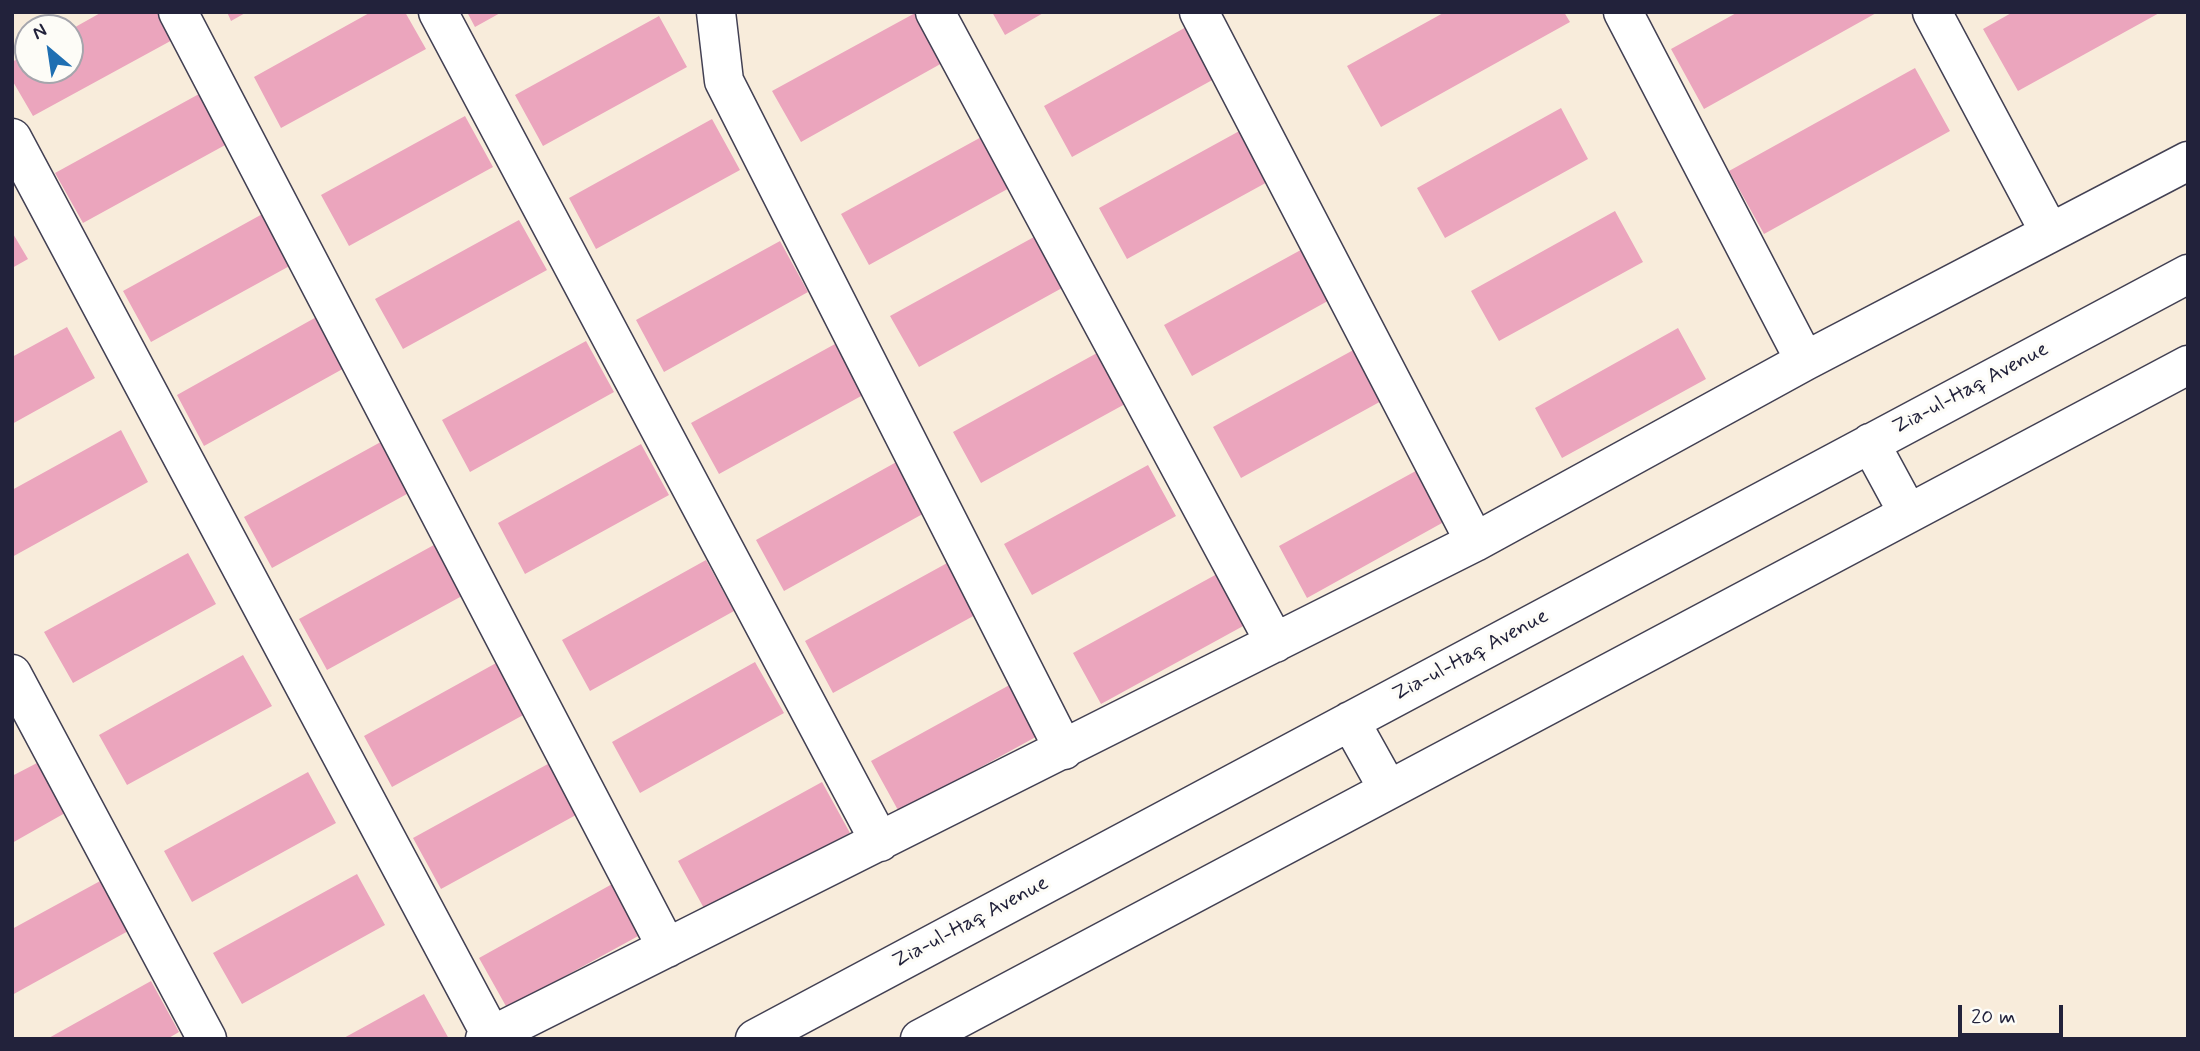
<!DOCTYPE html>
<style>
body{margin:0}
#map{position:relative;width:2200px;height:1051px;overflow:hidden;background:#f8ecdb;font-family:Mynerve,sans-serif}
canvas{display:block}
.frame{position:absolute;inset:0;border:14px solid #22223b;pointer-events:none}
.north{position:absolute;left:14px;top:14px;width:70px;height:70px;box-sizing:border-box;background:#fdfcf7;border:2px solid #a5a5ac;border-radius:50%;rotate:331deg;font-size:19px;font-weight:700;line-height:28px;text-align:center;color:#22223b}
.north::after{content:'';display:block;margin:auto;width:24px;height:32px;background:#1f6fb2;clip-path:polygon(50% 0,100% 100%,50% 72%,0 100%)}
.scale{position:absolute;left:1958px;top:1005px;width:105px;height:32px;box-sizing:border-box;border:4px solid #22223b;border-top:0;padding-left:9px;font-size:21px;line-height:24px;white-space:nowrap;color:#22223b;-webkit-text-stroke:5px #fdfcf7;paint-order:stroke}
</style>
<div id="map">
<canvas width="2200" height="1051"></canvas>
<div class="frame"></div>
<div class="north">N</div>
<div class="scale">20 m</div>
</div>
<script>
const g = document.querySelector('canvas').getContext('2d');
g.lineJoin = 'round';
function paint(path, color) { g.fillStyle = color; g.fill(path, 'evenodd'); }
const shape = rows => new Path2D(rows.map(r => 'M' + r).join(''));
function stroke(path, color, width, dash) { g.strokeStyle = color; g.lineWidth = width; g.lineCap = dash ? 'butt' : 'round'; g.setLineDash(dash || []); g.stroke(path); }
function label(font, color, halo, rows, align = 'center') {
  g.font = font + ' Mynerve,sans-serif'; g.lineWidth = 6; g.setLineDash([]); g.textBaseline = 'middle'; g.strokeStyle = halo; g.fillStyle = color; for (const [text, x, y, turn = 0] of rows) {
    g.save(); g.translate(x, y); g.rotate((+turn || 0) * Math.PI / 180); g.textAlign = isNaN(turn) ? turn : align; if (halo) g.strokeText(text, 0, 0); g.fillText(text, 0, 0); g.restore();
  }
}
const building = shape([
 [102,12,163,12,176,38,33,116,12,80,12,62,28,53,28,70,70,70,70,30],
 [227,12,247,12,231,21],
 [371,12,405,12,426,49,281,128,254,77],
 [467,12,502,12,475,27],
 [917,12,944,62,801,142,772,91],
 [992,12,1045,12,1005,35],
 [1445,12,1564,12,1570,22,1381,127,1347,66],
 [1738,12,1878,12,1704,109,1671,49],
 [2013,12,2161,12,2018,91,1983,29],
 [659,16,687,67,543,146,515,95],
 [1188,26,1216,78,1072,157,1044,106],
 [1915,68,1950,131,1764,234,1729,171],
 [199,94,227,144,83,223,55,173],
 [1561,108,1588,159,1445,238,1417,188],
 [465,116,493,167,349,246,321,195],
 [712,119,740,170,596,249,569,198],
 [1243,129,1271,180,1127,259,1099,208],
 [985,135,1013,186,869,265,841,214],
 [1615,211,1643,262,1499,341,1471,291],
 [266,212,295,263,151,342,123,291],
 [519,220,547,270,403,349,375,299],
 [12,232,28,259,12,268],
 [1034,237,1062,288,919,367,890,316],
 [780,241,808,292,664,372,636,320],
 [1308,246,1335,297,1192,376,1164,325],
 [320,315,348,366,204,446,177,395],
 [67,327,95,378,12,424,12,357],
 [1678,328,1706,379,1562,458,1535,408],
 [586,341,614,392,470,472,442,420],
 [835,344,863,395,719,474,691,423],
 [1357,348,1385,399,1241,478,1213,427],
 [1097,353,1125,404,981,483,953,432],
 [121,430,148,482,12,557,12,490],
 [388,438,416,489,272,568,244,517],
 [641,444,669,495,525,574,498,523],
 [900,460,928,511,784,591,756,540],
 [1148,465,1176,516,1032,595,1004,544],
 [1423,467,1451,518,1307,598,1279,546],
 [443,540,471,591,327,670,299,619],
 [188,553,216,604,73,683,44,632],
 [706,560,734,611,590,691,562,640],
 [949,562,977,614,833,693,805,641],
 [1217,574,1245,625,1101,704,1073,653],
 [243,655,272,706,127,785,99,735],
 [507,657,536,708,392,787,364,736],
 [755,662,784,713,640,793,612,742],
 [1015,682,1043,733,899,812,871,761],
 [557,759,585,810,441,889,413,838],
 [37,763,65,813,12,843,12,776],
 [308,772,336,823,192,902,164,851],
 [822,782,850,833,706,912,678,861],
 [357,874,385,925,242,1004,213,953],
 [623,878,651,929,507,1008,479,958],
 [102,880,130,930,12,995,12,929],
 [151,981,179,1032,167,1039,47,1039],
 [424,994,449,1039,342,1039]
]);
const minor = shape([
 [178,12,667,948],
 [438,12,880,842],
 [716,12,724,81,1064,750],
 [935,12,1275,643],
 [1199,12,1475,542],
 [1623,12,1805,361],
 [1932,12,2050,233],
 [12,138,491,1035],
 [1870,443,1908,513],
 [12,674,207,1039],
 [1350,721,1388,789],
 [485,1039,1475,542,1805,361,2188,161],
 [755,1039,2188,274],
 [920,1039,2188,365]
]);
const streetNames = [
 ["Zia-ul-Haq Avenue",1971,389,-28],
 ["Zia-ul-Haq Avenue",1471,656,-28],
 ["Zia-ul-Haq Avenue",971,923,-28]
];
paint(building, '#eba5bd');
stroke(minor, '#424053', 41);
stroke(minor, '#fff', 38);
label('21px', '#22223b', '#fdfcf7', streetNames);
</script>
